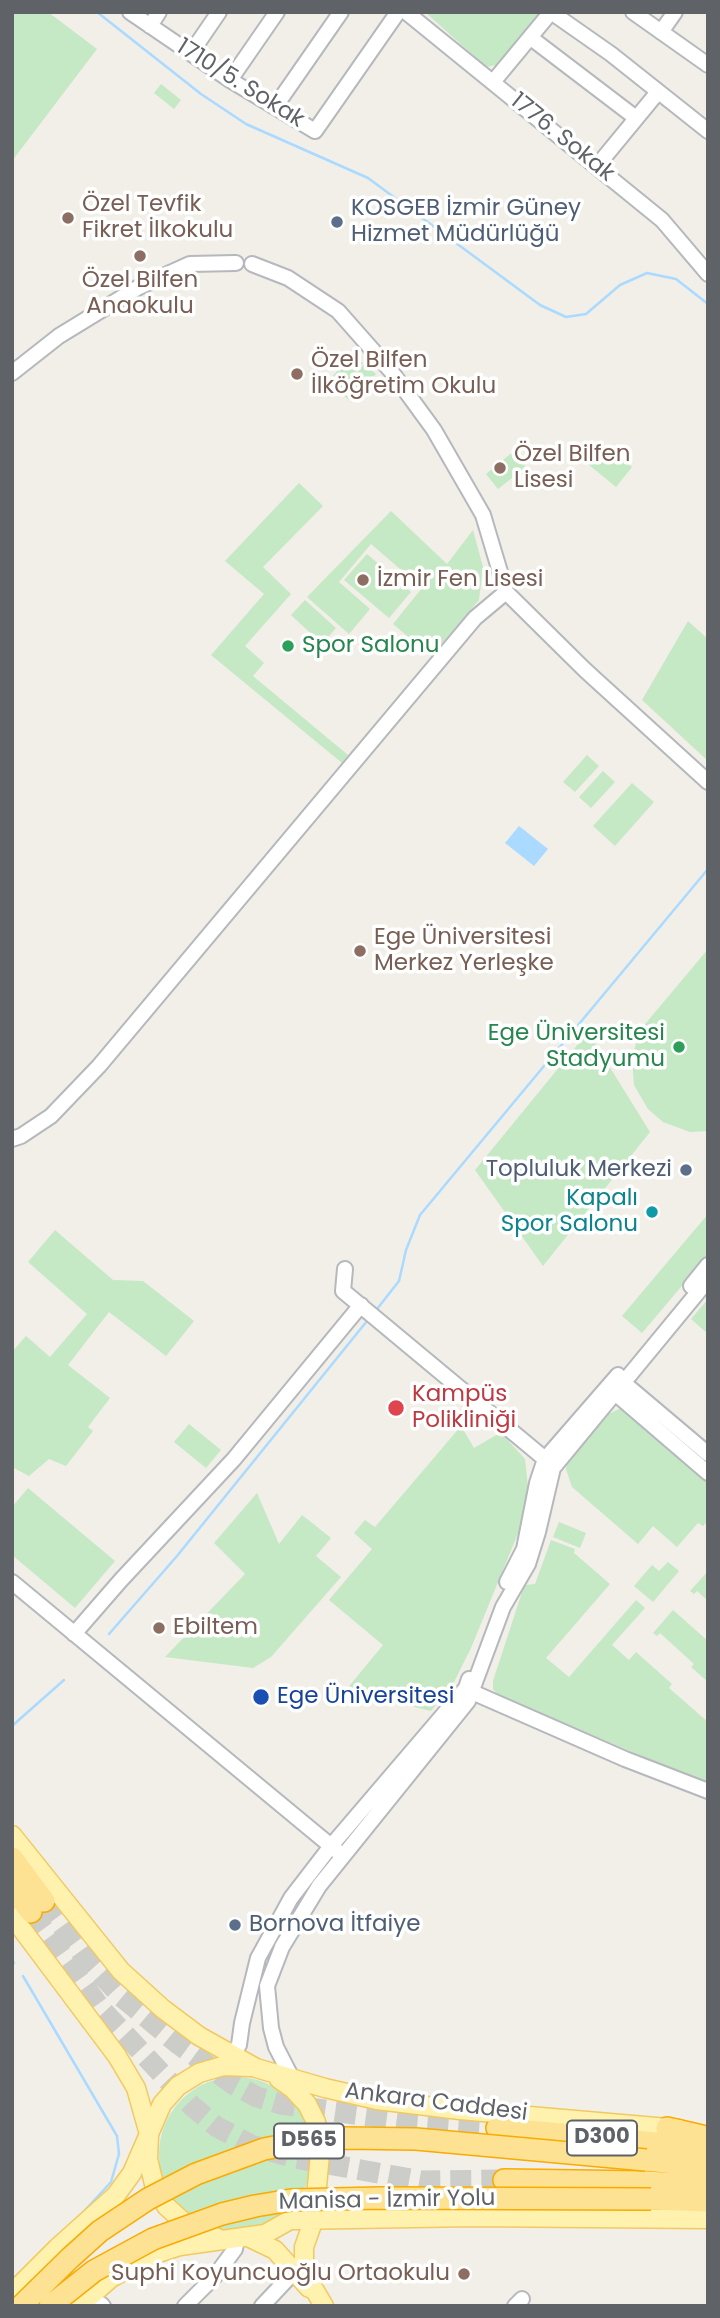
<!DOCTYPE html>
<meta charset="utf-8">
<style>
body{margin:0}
#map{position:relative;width:720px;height:2318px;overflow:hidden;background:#f1efe8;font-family:Poppins,sans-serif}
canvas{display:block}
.frame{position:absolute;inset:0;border:14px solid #5f6368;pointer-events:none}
</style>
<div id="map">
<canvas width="720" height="2318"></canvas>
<div class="frame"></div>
</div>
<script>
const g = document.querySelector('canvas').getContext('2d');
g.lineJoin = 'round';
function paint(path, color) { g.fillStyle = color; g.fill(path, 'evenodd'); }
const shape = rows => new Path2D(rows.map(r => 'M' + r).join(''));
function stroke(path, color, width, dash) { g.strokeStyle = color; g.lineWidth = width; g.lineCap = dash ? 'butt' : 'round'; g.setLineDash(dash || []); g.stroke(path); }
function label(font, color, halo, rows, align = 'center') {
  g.font = font + ' Poppins,sans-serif'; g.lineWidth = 7; g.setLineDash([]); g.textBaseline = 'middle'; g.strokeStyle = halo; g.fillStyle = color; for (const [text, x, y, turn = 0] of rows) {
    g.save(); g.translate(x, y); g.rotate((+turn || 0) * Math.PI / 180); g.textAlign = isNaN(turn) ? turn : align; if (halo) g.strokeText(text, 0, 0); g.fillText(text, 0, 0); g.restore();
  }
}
const green = shape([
 [12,12,48,12,97,49,12,161],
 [425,12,544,12,502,64,486,67],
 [161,84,181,100,174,109,154,93],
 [351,354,363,363,339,392,328,382],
 [364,364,376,374,352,402,340,393],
 [599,440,632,467,616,487,583,460],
 [514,451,526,467,498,489,486,474],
 [299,483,323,506,263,567,291,594,245,646,264,663,253,676,348,755,342,763,211,655,264,594,225,561],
 [391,511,447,564,473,530,483,567,479,600,431,656,393,624,422,588,371,544,339,582,370,609,349,634,307,597],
 [367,554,411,592,389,618,344,580],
 [305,600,336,628,322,644,291,615],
 [688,621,708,639,708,761,642,700],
 [587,755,599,766,575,792,563,782],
 [603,771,615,782,591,808,579,797],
 [632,783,654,802,615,846,593,826],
 [708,949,708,1131,690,1132,663,1122,648,1109,634,1085,632,1056,641,1029],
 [588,1032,650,1132,543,1266,475,1170],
 [708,1214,708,1255,642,1333,622,1316],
 [55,1230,113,1280,143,1281,194,1321,166,1356,109,1312,68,1365,110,1398,88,1427,93,1431,66,1466,49,1459,29,1476,12,1467,12,1352,26,1336,50,1357,87,1314,28,1262],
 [708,1299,708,1334,691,1319],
 [623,1407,708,1480,708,1521,703,1526,698,1523,677,1547,653,1526,638,1544,572,1487,566,1469,567,1463,609,1414],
 [189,1424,221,1450,206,1468,174,1442],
 [461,1426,474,1448,498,1434,504,1436,525,1459,528,1487,521,1526,471,1648,453,1684,431,1711,346,1690,383,1645,329,1600,372,1549,354,1533,365,1520,375,1527],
 [28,1488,115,1561,75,1608,12,1555,12,1507],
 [257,1493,279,1544,302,1515,331,1538,316,1556,341,1577,271,1657,253,1668,165,1657,245,1574,214,1543],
 [559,1522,586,1533,580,1548,553,1537],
 [551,1540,575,1549,574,1553,610,1584,546,1658,569,1677,636,1600,628,1593,645,1608,612,1645,629,1660,636,1652,672,1684,669,1688,708,1722,708,1784,498,1695,493,1689,493,1681,523,1589,526,1585,535,1584],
 [668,1562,679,1571,653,1602,634,1586,652,1565,659,1571],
 [708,1571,708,1601,697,1591,694,1594,690,1591],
 [673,1610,708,1641,708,1682,691,1667,694,1664,660,1633,657,1636,653,1633],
 '159 2154a77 77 0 1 1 154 0a77 77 0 1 1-154 0Z'
]);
const water = shape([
 [519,826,548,849,534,866,505,843]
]);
const stream = shape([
 [97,12,201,94,246,124,368,178,540,305,566,317,586,314,620,285,647,273,676,279,708,304],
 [377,1309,399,1281,406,1250,420,1215,708,869],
 [109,1634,177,1556,367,1321],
 [12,1726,64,1680],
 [12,1960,14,1963],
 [23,1976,117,2136,119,2154,111,2182,75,2221]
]);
const highwayTunnel = shape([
 [44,1901,81,1952,122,1997,177,2043,233,2084,257,2097,281,2104,413,2122,497,2128],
 [31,1912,101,2009,192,2106,217,2127,251,2145,295,2158,422,2181,504,2180]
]);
const minor = shape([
 [130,12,230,80,315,131,398,12],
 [406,12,662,220,708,274],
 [551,12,611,54,708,131],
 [633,12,708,65],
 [150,26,159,12],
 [661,32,675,12],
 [531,38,636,118],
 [191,53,219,12],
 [230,80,277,12],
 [493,82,551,12],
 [275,107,341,12],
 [597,166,658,92],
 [252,264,288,278,338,311,391,371,434,430,483,515,506,592,585,670,708,782],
 [12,373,59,336,139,287,190,264,236,263],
 [12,1139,21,1136,51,1116,99,1066,475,618,506,592],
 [345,1269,343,1291,545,1459],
 [691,1286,708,1265],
 [618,1378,708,1454],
 [609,1388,708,1473],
 [12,1582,337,1851],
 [507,1582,524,1549,537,1483,545,1459,618,1375],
 [74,1634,121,1580,234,1459,361,1305],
 [467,1693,472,1692,625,1759,708,1791],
 [226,2063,239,2045,242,2023,258,1958,291,1898,331,1846,466,1688,469,1679],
 [295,2084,276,2047,271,2028,267,1986,282,1947,319,1886,468,1701,503,1607,528,1564,538,1532,553,1468,708,1280],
 [99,2306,101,2304,103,2306],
 [185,2306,215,2276,235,2249,237,2239],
 [262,2306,294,2272],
 [515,2306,522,2299]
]);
const major = shape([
 [12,1835,121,1971,163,2009,199,2036,256,2068,325,2088,377,2100,460,2110,679,2129],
 [12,1916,117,2056,136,2088,149,2134,148,2159,154,2184,166,2206,187,2225,222,2240],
 [279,2079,293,2089,307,2104,316,2122,321,2143,314,2219,304,2247,304,2260,308,2279,324,2306],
 [290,2220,473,2217,708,2219],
 [248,2237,275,2250,309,2288],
 [12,2293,57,2248,116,2195,132,2173,162,2104,178,2086,199,2073,223,2066,250,2067],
 [79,2306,111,2278,152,2255,180,2246,265,2234,290,2220,296,2214]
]);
const highway = shape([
 [12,1858,44,1901],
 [12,1887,31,1912],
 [497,2128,708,2148],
 [667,2128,702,2136],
 [646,2160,708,2166],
 [504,2180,646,2182,708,2186],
 [651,2199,708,2201]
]);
const highwayBridge = shape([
 [21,2306,70,2258,100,2231,148,2199,196,2174,264,2149,305,2141,346,2138,416,2139,646,2160],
 [50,2306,94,2271,153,2239,222,2214,255,2206,291,2200,379,2198,651,2199]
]);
const markers = [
 [68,218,7,"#8d6e63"],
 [337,222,7,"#5c6f8a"],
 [140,256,7,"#8d6e63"],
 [297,374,7,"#8d6e63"],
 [500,468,7,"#8d6e63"],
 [363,580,7,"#8d6e63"],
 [288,646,7,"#2e9e5b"],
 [360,951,7,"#8d6e63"],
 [679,1047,7,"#2e9e5b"],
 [686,1170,7,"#5c6f8a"],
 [652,1212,7,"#0f9aa8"],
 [396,1408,9,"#e0444e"],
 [159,1628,7,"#8d6e63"],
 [261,1697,9,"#1a4fb4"],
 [235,1925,7,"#5c6f8a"],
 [464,2274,7,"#8d6e63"]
];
const shields = [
 [602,2138,70],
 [309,2141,70]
];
const shieldNames = [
 ["D300",602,2138],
 ["D565",309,2141]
];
const streetNames = [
 ["1710/5. Sokak",240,84,32],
 ["1776. Sokak",562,138,39],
 ["Ankara Caddesi",436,2103,7],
 ["Manisa - İzmir Yolu",387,2201,-1]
];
const educationNames = [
 ["Özel Tevfik",82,205],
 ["Fikret İlkokulu",82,231],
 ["Özel Bilfen",140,281,"center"],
 ["Anaokulu",140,307,"center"],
 ["Özel Bilfen",311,361],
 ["İlköğretim Okulu",311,387],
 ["Özel Bilfen",514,455],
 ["Lisesi",514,481],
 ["İzmir Fen Lisesi",377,580],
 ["Ege Üniversitesi",374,938],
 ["Merkez Yerleşke",374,964],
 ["Ebiltem",173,1628],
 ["Suphi Koyuncuoğlu Ortaokulu",450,2274,"right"]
];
const serviceNames = [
 ["KOSGEB İzmir Güney",351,209],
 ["Hizmet Müdürlüğü",351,235],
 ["Topluluk Merkezi",672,1170,"right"],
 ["Bornova İtfaiye",249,1925]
];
const leisureNames = [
 ["Spor Salonu",302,646],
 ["Ege Üniversitesi",665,1034,"right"],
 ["Stadyumu",665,1060,"right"]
];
const cultureNames = [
 ["Kapalı",638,1199],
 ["Spor Salonu",638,1225]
];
const healthNames = [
 ["Kampüs",412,1395],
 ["Polikliniği",412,1421]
];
const transitNames = [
 ["Ege Üniversitesi",277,1697]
];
paint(green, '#c5e8c5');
paint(water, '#aadaff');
stroke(stream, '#aadaff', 2.5);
stroke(highwayTunnel, '#ccccc8', 21, [21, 10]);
stroke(minor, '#b5b8bc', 18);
stroke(major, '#f2c960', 21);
stroke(highway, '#f9ab00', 24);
stroke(minor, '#fff', 14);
stroke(major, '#fff2af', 18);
stroke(highway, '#fde293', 21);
stroke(highwayBridge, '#f9ab00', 24, []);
stroke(highwayBridge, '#fde293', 21);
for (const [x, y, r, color] of markers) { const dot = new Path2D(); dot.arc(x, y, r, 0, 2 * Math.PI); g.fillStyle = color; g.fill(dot); stroke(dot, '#fff', 2.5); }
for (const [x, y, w] of shields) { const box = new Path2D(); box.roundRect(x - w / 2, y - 17.5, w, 35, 5); g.fillStyle = '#fff'; g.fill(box); stroke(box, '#5f6368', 2); }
label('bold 21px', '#5f6368', null, shieldNames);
label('23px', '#5f6368', '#fff', streetNames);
label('23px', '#785e54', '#fff', educationNames, 'left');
label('23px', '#4e5e75', '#fff', serviceNames, 'left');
label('23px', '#27864d', '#fff', leisureNames, 'left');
label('23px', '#0d838f', '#fff', cultureNames, 'right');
label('23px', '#be3a42', '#fff', healthNames, 'left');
label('23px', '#164399', '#fff', transitNames, 'left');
</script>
